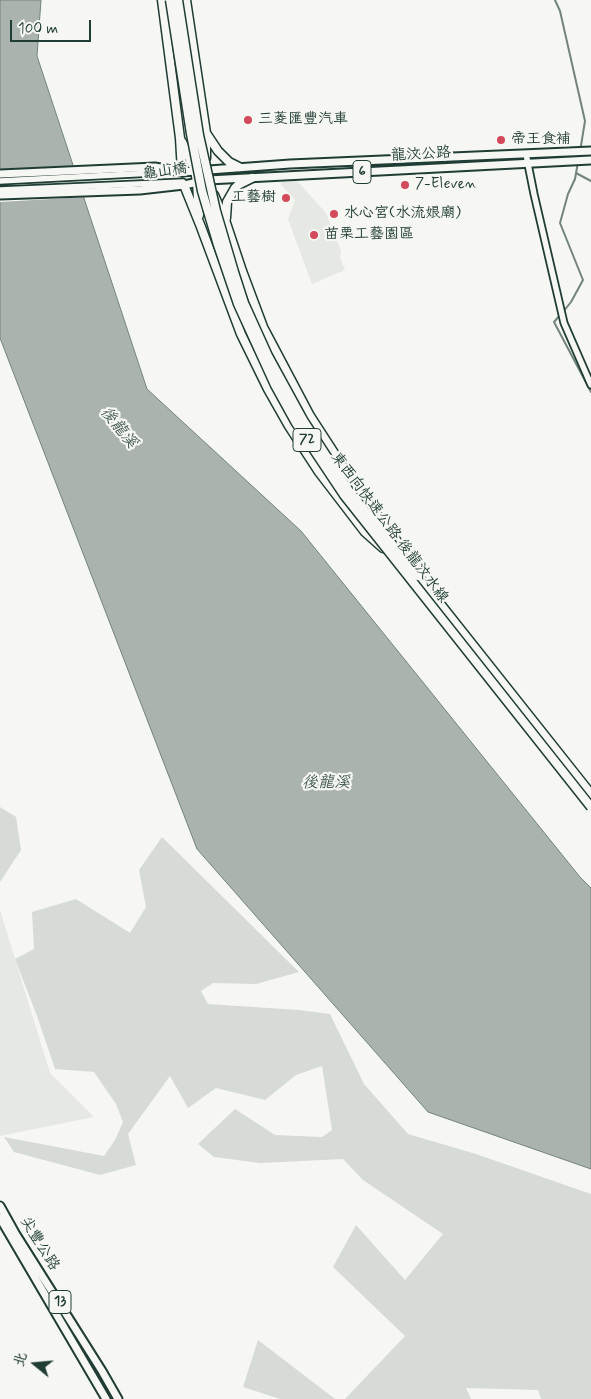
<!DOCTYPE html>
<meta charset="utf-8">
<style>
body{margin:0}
#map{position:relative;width:591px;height:1399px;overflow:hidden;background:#f6f6f2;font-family:Mynerve,"LXGW WenKai TC",sans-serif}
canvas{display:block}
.north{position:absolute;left:10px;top:1339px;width:50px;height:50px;-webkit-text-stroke:4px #f6f6f2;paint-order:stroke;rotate:287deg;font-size:14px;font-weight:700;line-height:20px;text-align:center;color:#1f3d34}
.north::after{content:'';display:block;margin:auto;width:18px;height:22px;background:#1f3d34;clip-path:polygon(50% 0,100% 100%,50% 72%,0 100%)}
.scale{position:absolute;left:10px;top:20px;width:81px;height:22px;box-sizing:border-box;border:2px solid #1f3d34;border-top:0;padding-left:6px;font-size:15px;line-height:18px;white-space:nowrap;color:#1f3d34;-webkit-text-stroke:4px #f6f6f2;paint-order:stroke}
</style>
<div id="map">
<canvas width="591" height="1399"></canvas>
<div class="north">北</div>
<div class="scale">100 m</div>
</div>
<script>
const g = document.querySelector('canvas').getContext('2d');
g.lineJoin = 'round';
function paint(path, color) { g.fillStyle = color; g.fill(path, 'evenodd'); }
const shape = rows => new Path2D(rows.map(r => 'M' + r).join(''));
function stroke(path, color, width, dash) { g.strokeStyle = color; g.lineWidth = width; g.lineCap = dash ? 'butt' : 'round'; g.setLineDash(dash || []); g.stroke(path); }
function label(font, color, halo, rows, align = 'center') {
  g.font = font + ' Mynerve,"LXGW WenKai TC",sans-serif'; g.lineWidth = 4.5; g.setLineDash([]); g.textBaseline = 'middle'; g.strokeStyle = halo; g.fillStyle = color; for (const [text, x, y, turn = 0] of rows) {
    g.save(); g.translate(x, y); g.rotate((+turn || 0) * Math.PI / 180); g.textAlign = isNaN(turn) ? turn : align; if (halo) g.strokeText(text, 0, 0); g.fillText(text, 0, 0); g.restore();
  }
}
const built = shape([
 [297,181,326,213,341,251,340,257,345,270,312,284,288,219,295,200,281,185,281,182],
 [0,910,50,1073,94,1117,0,1136]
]);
const green = shape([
 [0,807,16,817,21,850,0,882],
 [162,837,299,972,256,984,213,983,201,991,208,1004,299,1010,330,1014,364,1084,408,1134,476,1154,591,1194,591,1399,541,1399,538,1390,466,1388,471,1399,345,1399,405,1336,333,1267,356,1225,405,1280,443,1234,363,1180,343,1159,260,1163,214,1157,198,1144,235,1109,275,1135,322,1137,332,1130,322,1066,296,1075,265,1100,216,1088,188,1108,170,1076,128,1134,136,1165,100,1175,14,1152,4,1137,104,1156,115,1140,123,1122,116,1104,94,1072,55,1069,37,1016,15,959,34,949,32,912,76,899,130,933,146,907,139,870],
 [258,1340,335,1399,280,1399,243,1387]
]);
const water = shape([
 [0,0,41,0,37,56,147,389,301,531,580,877,591,888,591,1169,428,1112,197,849,0,338,0,0]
]);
const pier = shape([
 [77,169,86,197,0,202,0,173]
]);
const stream = shape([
 [555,0,560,11,585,121,579,158],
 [576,173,591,181],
 [563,312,571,302,583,280,560,223,568,194,575,179,578,162],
 [560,315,554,322,591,392]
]);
const tertiary = shape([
 [526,154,534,194,564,323,591,385],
 [0,181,172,172],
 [0,190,183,182]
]);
const primary = shape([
 [0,174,155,167,182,172,290,164,591,151],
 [0,195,140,190,184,185,208,180,591,160],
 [0,1206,15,1233,102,1371,118,1399],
 [0,1218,106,1399]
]);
const trunk = shape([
 [162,0,180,138,182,172],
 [186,0,206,133,218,151,229,162,239,167],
 [206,133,206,158],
 [182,142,195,170,197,182,199,215],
 [184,185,201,227,241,334,268,389,289,426,319,472,365,532,383,548],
 [214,195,225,220,242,271,263,327,310,416,356,487,405,552,418,576,591,794],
 [226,218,227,202,235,188,238,185,252,178]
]);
const trunkBridge = shape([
 [170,0,191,134,202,191,218,245,238,304,275,385,296,423,344,495,591,807],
 [178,0,199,135,216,211,234,272,244,303,268,356,303,420,349,491,418,576]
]);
const markers = [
 [248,120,5,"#d1495b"],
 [501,140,5,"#d1495b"],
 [405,185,5,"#d1495b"],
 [286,198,5,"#d1495b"],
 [334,214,5,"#d1495b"],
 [314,235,5,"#d1495b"]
];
const shields = [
 [362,172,18],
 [307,440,28],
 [60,1302,22]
];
const shieldNames = [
 ["6",362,172],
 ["72",307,440],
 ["13",60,1302]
];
const poiNames = [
 ["三菱匯豐汽車",258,120],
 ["帝王食補",511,140],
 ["7-Eleven",415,185],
 ["工藝樹",276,198,"right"],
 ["水心宮(水流娘廟)",344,214],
 ["苗栗工藝園區",324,235]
];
const streetNames = [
 ["龍汶公路",421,155,-3],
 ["龜山橋",165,172,-8],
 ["東西向快速公路 後龍汶水線",389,528,53],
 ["尖豐公路",39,1244,58]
];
const waterNames = [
 ["後龍溪",118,428,51],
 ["後龍溪",326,784]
];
paint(built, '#e6e8e4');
paint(green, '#d6dbd6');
paint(water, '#aab3ae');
stroke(water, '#72847d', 1);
paint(pier, '#f6f6f2');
stroke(stream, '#72847d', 2);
stroke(tertiary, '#1f3d34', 9);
stroke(primary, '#1f3d34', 11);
stroke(trunk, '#1f3d34', 11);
stroke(tertiary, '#f6f6f2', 5.5);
stroke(primary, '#f6f6f2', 7);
stroke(trunk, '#f6f6f2', 8);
stroke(trunkBridge, '#1f3d34', 11, []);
stroke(trunkBridge, '#f6f6f2', 8);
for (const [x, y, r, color] of markers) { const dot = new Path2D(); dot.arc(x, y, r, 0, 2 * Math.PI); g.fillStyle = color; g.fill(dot); stroke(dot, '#f6f6f2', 2); }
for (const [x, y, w] of shields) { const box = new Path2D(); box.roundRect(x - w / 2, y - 11.5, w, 23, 4); g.fillStyle = '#f6f6f2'; g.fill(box); stroke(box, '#1f3d34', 1); }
label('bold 14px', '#1f3d34', null, shieldNames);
label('15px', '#1f3d34', '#f6f6f2', poiNames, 'left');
label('15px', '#1f3d34', '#f6f6f2', streetNames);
label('italic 16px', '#425a52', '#f6f6f2', waterNames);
</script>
